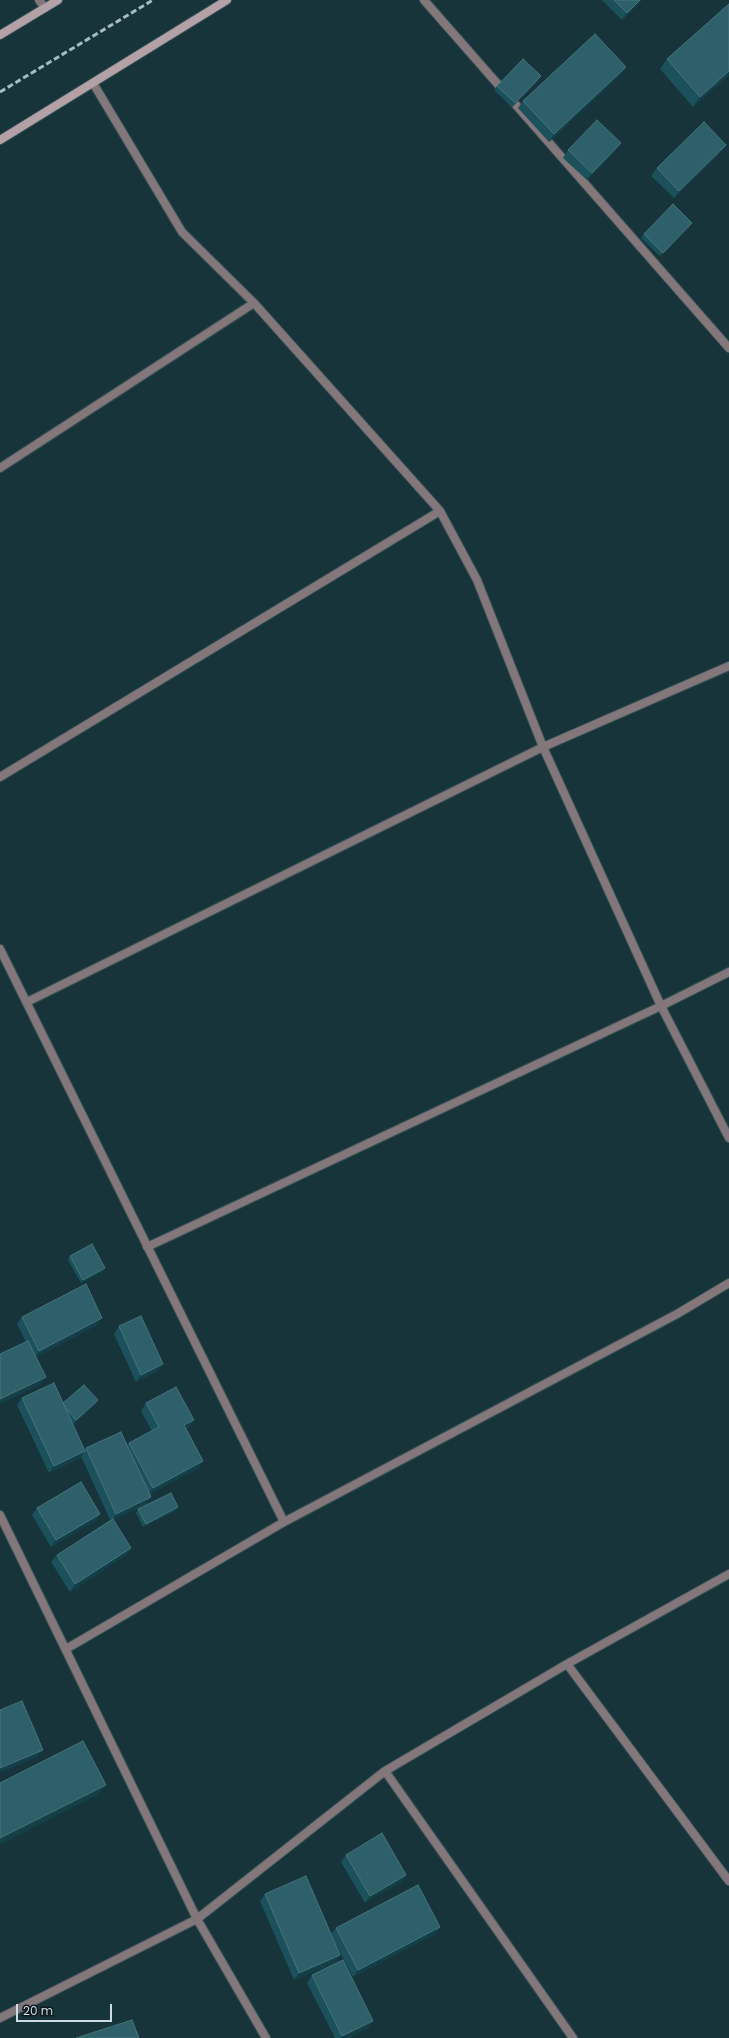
<!DOCTYPE html>
<style>
body{margin:0}
#map{position:relative;width:729px;height:2038px;overflow:hidden;background:#17343a;font-family:Poppins,sans-serif}
canvas{display:block}
.scale{position:absolute;left:16px;top:2004px;width:96px;height:18px;box-sizing:border-box;border:2px solid #ccdce0;border-top:0;padding-left:5px;font-size:12px;line-height:14px;white-space:nowrap;color:#ccdce0;-webkit-text-stroke:3px #0d191c;paint-order:stroke}
</style>
<div id="map">
<canvas width="729" height="2038"></canvas>
<div class="scale">20 m</div>
</div>
<script>
const g = document.querySelector('canvas').getContext('2d');
g.lineJoin = 'round';
const shape = rows => new Path2D(rows.map(r => 'M' + r).join(''));
function stroke(path, color, width, dash) { g.strokeStyle = color; g.lineWidth = width; g.lineCap = dash ? 'butt' : 'round'; g.setLineDash(dash || []); g.stroke(path); }
function paint(path, color) { g.fillStyle = color; g.fill(path, 'evenodd'); }
const street = shape([
 [39,0,45,8],
 [424,0,729,348],
 [93,83,182,232,254,303,440,511,477,580,543,747,661,1006,729,1138],
 [0,468,254,303],
 [0,777,440,511],
 [0,949,284,1522],
 [27,1002,543,747,729,666],
 [147,1247,661,1006,729,972],
 [0,1515,197,1919,266,2038],
 [66,1649,284,1522,677,1314,729,1283],
 [567,1664,729,1881],
 [385,1771,573,2038],
 [0,2018,197,1919,385,1771,567,1664,729,1574]
]);
const secondary = shape([
 [0,35,58,0],
 [0,140,227,0]
]);
const rail = shape([
 [0,92,153,0]
]);
const wall = shape([
 [602,0,642,0,622,20],
 [729,4,729,75,693,107,660,69,667,59],
 [621,74,549,142,518,108,523,101],
 [539,80,512,107,494,90,497,86],
 [621,143,616,150,587,180,563,158,568,150],
 [726,145,721,152,674,198,651,176,657,168],
 [692,223,689,226,660,256,641,238,644,234],
 [70,1256,105,1268,102,1272,81,1283,68,1260],
 [22,1317,97,1325,36,1357,41,1384,0,1404,0,1354,26,1342,17,1324],
 [119,1326,158,1371,136,1382,114,1334],
 [22,1398,63,1403,96,1404,74,1424,71,1421,85,1450,86,1448,127,1446,129,1443,152,1431,141,1411,146,1403,194,1420,189,1427,186,1429,203,1461,198,1468,150,1494,146,1505,113,1520,131,1548,126,1555,70,1592,51,1562,57,1555,110,1520,81,1456,80,1458,49,1473,17,1405],
 [37,1508,100,1514,95,1521,51,1547,32,1515],
 [138,1509,175,1511,143,1527,136,1513],
 [346,1855,406,1875,401,1882,365,1903,341,1862],
 [265,1894,331,1934,336,1928,440,1927,435,1934,353,1977,333,1939,335,1963,294,1980,260,1901],
 [312,1975,368,2028,348,2038,335,2038,307,1983]
]);
const shadedWall = shape([
 [640,0,642,0,622,20,627,13],
 [626,67,621,74,549,142,554,134],
 [729,71,729,75,693,107,700,97],
 [541,76,539,80,512,107,515,103],
 [621,143,616,150,587,180,592,173],
 [726,145,721,152,674,198,679,191],
 [105,1268,102,1272,81,1283,83,1280],
 [102,1318,97,1325,34,1358,39,1351],
 [163,1364,158,1371,136,1382,141,1375],
 [46,1377,41,1384,0,1404,0,1399],
 [98,1400,96,1404,74,1424,76,1420],
 [194,1420,189,1427,179,1433,184,1425],
 [85,1451,80,1458,49,1473,54,1466],
 [203,1461,198,1468,148,1495,153,1488],
 [151,1497,146,1505,111,1521,116,1514],
 [178,1507,175,1511,143,1527,146,1524],
 [100,1514,95,1521,51,1547,56,1540],
 [131,1548,126,1555,70,1592,75,1584],
 [43,1750,37,1757,0,1773,0,1768],
 [106,1785,98,1795,0,1845,0,1838],
 [406,1875,401,1882,365,1903,370,1896],
 [440,1927,435,1934,353,1977,358,1970],
 [340,1955,335,1963,294,1980,299,1973],
 [373,2021,368,2028,348,2038,341,2038,342,2036]
]);
const building = shape([
 [614,0,640,0,627,13,614,0],
 [729,4,729,71,700,97,667,59,729,4],
 [595,34,626,67,554,134,523,101,595,34],
 [523,59,541,76,515,103,497,86,523,59],
 [597,120,621,143,592,173,568,150,597,120],
 [704,122,726,145,679,191,657,168,704,122],
 [673,204,692,223,663,253,644,234,673,204],
 [92,1244,105,1268,83,1280,70,1256,92,1244],
 [86,1284,102,1318,39,1351,22,1317,86,1284],
 [141,1316,163,1364,141,1375,119,1326,141,1316],
 [28,1341,46,1377,0,1399,0,1354,28,1341],
 [54,1383,85,1451,54,1466,22,1398,54,1383],
 [84,1385,98,1400,76,1420,65,1407,63,1403,84,1385],
 [176,1387,194,1420,184,1425,203,1461,153,1488,129,1443,159,1427,146,1403,176,1387],
 [121,1432,151,1497,116,1514,86,1448,121,1432],
 [81,1482,100,1514,56,1540,37,1508,81,1482],
 [171,1493,178,1507,146,1524,138,1509,171,1493],
 [113,1519,131,1548,75,1584,57,1555,113,1519],
 [22,1701,43,1750,0,1768,0,1710,22,1701],
 [83,1741,106,1785,0,1838,0,1783,83,1741],
 [382,1833,406,1875,370,1896,346,1855,382,1833],
 [306,1876,340,1955,299,1973,265,1894,306,1876],
 [418,1885,440,1927,358,1970,336,1928,418,1885],
 [343,1960,373,2021,342,2036,312,1975,343,1960],
 [132,2020,139,2038,76,2038,132,2020]
]);
stroke(street, '#385258', 10);
stroke(secondary, '#385258', 10);
stroke(street, '#83777b', 8);
stroke(secondary, '#b4a0a7', 8);
stroke(rail, '#a8bbbf', 3, [6, 3]);
paint(wall, '#1b515b');
paint(shadedWall, '#123f48');
paint(building, '#2e6069');
stroke(building, '#47747c', 1);
</script>
